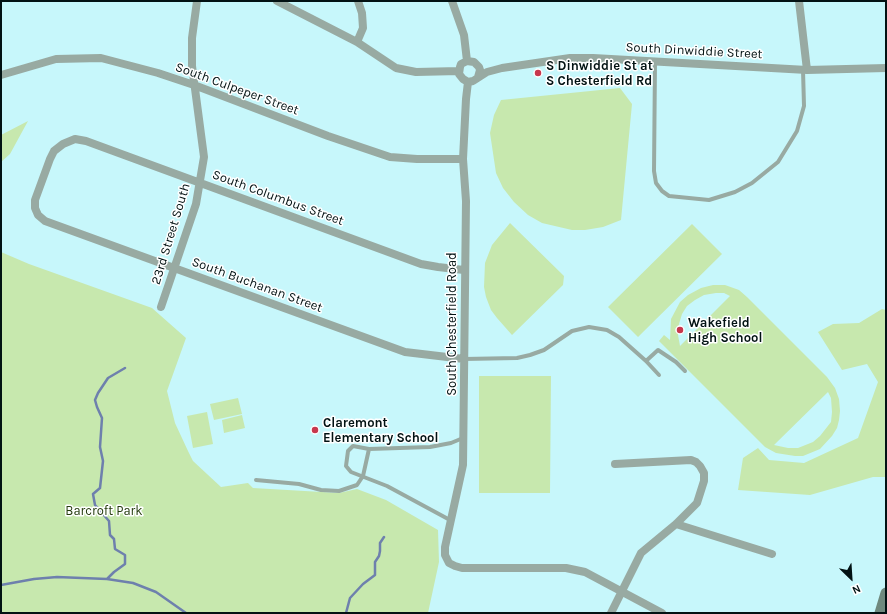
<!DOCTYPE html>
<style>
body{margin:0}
#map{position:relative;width:887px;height:614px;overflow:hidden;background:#c7f7fb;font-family:Karla,sans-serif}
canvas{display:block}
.frame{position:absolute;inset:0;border:2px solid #021213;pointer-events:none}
.north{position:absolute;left:831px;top:558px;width:40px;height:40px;-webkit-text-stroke:3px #fff;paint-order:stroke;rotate:155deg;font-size:11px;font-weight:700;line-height:16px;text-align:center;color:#021213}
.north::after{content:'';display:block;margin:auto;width:14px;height:18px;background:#021213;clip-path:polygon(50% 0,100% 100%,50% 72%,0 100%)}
</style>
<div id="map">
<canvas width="887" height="614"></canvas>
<div class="frame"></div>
<div class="north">N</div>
</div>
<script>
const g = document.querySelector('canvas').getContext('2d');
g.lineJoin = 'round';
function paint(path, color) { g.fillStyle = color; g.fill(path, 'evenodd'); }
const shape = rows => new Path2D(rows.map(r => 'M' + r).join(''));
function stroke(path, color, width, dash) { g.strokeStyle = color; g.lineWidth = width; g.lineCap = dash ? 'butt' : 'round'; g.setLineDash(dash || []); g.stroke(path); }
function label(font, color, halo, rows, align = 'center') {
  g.font = font + ' Karla,sans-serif'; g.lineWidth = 3; g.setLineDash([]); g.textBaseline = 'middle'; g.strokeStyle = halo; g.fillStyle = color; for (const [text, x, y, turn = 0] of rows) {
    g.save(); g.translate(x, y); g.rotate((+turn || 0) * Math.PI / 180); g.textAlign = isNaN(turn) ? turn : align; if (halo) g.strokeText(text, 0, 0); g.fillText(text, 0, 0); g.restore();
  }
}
const green = shape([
 [620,88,632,104,621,220,603,227,585,230,572,230,542,223,528,215,514,202,503,188,496,173,490,133,494,115,501,100],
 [28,121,10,154,1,162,1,135],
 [510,223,564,276,563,285,512,335,497,318,491,310,486,297,484,287,485,263,492,245],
 [692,224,722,254,638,337,608,307],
 [1,252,29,264,152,308,186,338,167,391,175,423,188,451,193,461,221,487,248,483,253,488,339,493,357,489,386,500,438,530,439,562,428,613,1,613],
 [713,285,725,285,739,290,747,297,827,377,835,388,839,399,840,411,839,420,837,428,832,436,820,449,803,456,795,456,776,453,765,447,659,341,664,335,670,340,671,319,680,302,688,295,701,288],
 [716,293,724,293,730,296,680,346,678,335,679,324,682,314,687,306,695,300,704,295],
 [828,392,831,398,832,412,831,422,820,436,813,442,798,448,788,448,774,445],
 [882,309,886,310,886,477,873,477,810,495,738,490,743,458,758,448,769,460,804,463,858,438,878,382,867,364,842,370,818,332,833,324,859,323],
 [479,376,551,376,550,493,479,493],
 [238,398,242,414,214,420,210,404],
 [207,412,213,444,193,448,187,416],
 [242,415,245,428,224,433,222,420]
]);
const stream = shape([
 [107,579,114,572,125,564,125,555,115,549,114,539,110,535,109,521,95,505,93,494,100,488,103,461,100,447,102,418,97,407,95,400,98,393,108,378,125,368],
 [1,585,34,579,57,577,107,579,133,583,156,592,186,613],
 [346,613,350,598,363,584,375,575,375,562,379,556,380,551,380,543,384,537]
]);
const lane = shape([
 [655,62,654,171,656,183,662,191,669,196,709,200,735,192,752,183,778,162,797,131,804,106,803,70],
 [464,359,517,358,530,355,544,350,572,331,589,327,607,330,619,337,646,361,659,375],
 [646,361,658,350,676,362,685,371],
 [256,480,299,484,321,490,339,491,357,485,363,476,369,449],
 [450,520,387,486,351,472,346,466,348,451,353,446,369,449,430,447,451,443,463,438]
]);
const street = shape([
 [277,1,357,42,396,68,416,72,459,71],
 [452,1,464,35,467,61],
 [799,1,807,70],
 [357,42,363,28,362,13,358,1],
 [1,75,56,59,101,58,158,73,194,85,328,136,390,157,417,159,463,159],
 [478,77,480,70,479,67,474,62,467,61,461,64,460,67,459,74,463,79,468,82,473,81,487,72,502,68,570,58,593,58,807,70,886,68],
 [468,82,466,99,463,159,466,201,463,465,445,547,445,555,449,563,455,566,462,568,566,568,585,572,662,613],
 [464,270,438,267,421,264,86,141,75,139,63,144,54,151,50,159,35,200,35,208,38,215,45,221,405,352,464,359],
 [161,307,196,204,204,157,192,66,192,38,197,1],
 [676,524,772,554],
 [611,613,641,553,676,524,697,503,704,481,704,473,700,466,696,462,691,460,615,464]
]);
const secondary = shape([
 [880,613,886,593]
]);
const markers = [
 [538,73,4,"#c7374d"],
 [680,330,4,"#c7374d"],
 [315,430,4,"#c7374d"]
];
const streetNames = [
 ["South Dinwiddie Street",694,51,3],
 ["South Culpeper Street",237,89,20],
 ["South Columbus Street",278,198,20],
 ["23rd Street South",171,234,-73],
 ["South Buchanan Street",257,285,20],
 ["South Chesterfield Road",452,324,-90]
];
const poiNames = [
 ["S Dinwiddie St at",546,66],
 ["S Chesterfield Rd",546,81],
 ["Wakefield",688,323],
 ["High School",688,338],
 ["Claremont",323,423],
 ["Elementary School",323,438]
];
const parkNames = [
 ["Barcroft Park",104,511]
];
paint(green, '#c7e8ae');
stroke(stream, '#6e80ad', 2.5);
stroke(lane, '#98aaa2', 4);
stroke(street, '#98aaa2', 8);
stroke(secondary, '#6f897e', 11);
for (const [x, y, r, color] of markers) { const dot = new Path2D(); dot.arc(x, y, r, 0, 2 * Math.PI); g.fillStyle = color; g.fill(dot); stroke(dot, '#fff', 1.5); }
label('13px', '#021213', '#fff', streetNames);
label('bold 13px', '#021213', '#fff', poiNames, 'left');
label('13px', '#243b0d', '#fff', parkNames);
</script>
